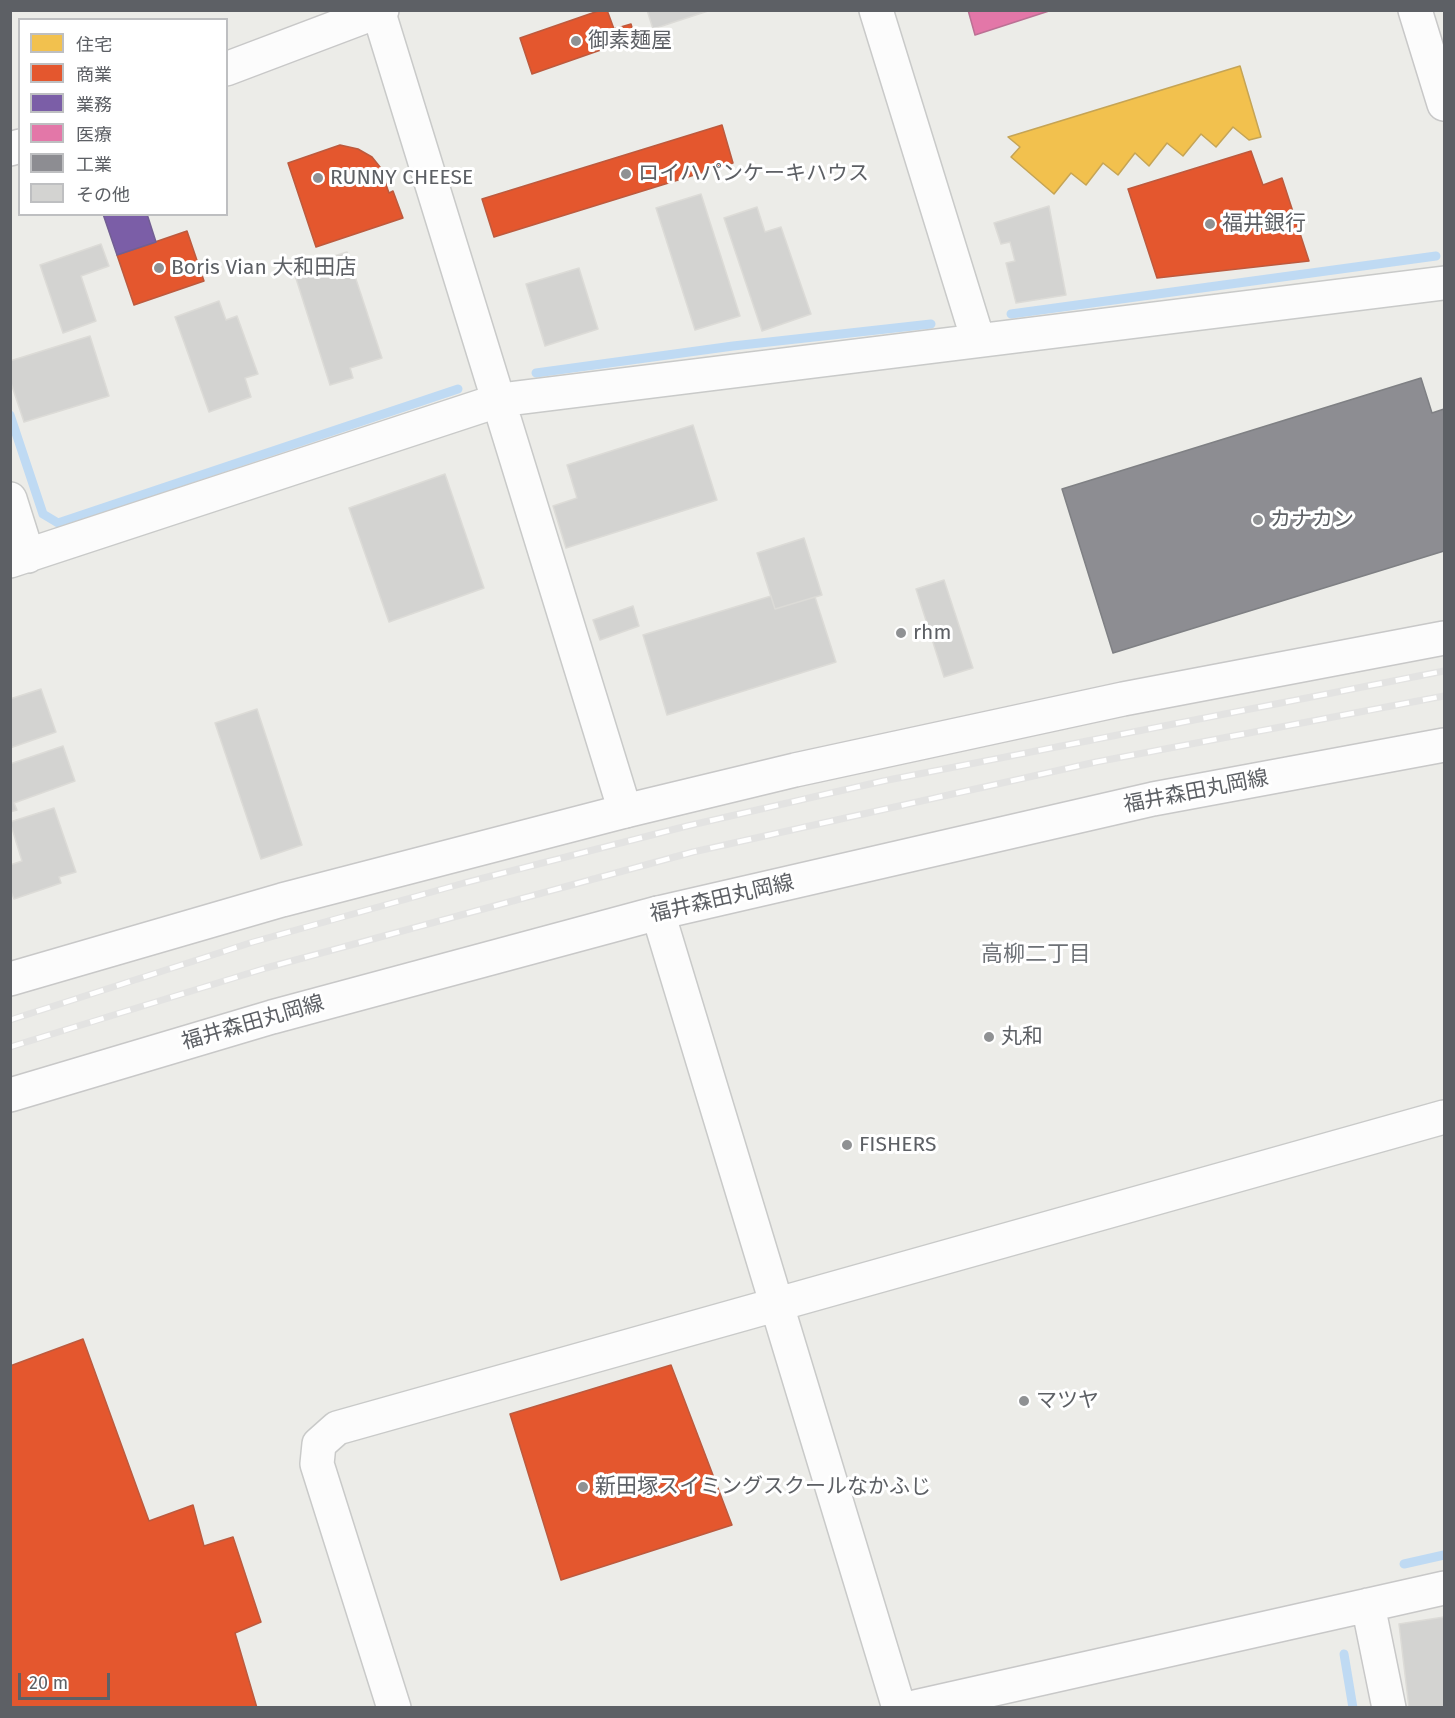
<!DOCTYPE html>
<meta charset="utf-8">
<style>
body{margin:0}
#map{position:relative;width:1455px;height:1718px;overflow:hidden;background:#ecece8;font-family:"Fira Sans","Noto Sans JP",sans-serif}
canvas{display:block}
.frame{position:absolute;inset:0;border:12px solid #5d6065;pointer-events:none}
.legend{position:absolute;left:18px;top:18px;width:210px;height:198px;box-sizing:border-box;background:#fff;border:2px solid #bebfc1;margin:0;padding:8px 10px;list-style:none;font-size:18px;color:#5d6065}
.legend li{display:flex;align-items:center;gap:12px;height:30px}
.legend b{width:30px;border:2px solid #bebfc1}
.scale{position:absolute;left:18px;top:1673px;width:92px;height:27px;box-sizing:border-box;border:3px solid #5d6065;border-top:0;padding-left:8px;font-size:18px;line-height:21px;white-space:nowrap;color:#5d6065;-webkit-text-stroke:4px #fff;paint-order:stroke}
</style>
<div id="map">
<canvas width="1455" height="1718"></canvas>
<div class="frame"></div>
<ul class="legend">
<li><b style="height:16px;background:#f2c14e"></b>住宅</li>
<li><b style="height:16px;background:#e4572e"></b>商業</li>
<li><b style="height:16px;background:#7b5ea7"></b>業務</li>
<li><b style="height:16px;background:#e377a8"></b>医療</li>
<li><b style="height:16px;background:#8d8d92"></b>工業</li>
<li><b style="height:16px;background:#d3d3d1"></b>その他</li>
</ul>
<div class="scale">20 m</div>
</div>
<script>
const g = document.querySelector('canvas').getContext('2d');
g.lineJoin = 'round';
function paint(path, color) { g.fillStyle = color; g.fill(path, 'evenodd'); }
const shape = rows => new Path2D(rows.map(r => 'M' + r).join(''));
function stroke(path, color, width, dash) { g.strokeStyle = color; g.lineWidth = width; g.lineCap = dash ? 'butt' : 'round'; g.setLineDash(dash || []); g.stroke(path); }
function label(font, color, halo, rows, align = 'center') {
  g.font = font + ' "Fira Sans","Noto Sans JP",sans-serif'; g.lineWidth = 6; g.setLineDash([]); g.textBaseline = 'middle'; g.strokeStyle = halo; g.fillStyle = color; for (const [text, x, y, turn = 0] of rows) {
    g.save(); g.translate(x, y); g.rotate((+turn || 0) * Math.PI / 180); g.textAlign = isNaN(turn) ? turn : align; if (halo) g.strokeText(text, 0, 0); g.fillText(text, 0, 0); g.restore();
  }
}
const homes = shape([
 [1240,66,1261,137,1249,140,1233,127,1216,147,1201,134,1183,156,1167,143,1149,166,1135,153,1118,175,1103,163,1086,185,1071,173,1054,194,1011,157,1020,147,1008,137,1240,66]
]);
const shops = shape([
 [601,10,607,10,614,29,631,24,635,38,532,74,520,38,601,10],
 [722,125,733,163,494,237,482,199,722,125],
 [340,145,358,149,372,157,380,167,389,193,393,191,403,218,316,247,288,163,340,145],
 [1251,151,1263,185,1282,178,1309,261,1157,278,1128,189,1251,151],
 [187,231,204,281,134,305,117,255,187,231],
 [83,1339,149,1521,193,1505,204,1546,233,1537,261,1622,235,1633,257,1708,10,1708,10,1366,83,1339],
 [671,1365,732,1525,561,1580,510,1414,671,1365]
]);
const offices = shape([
 [103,214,147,214,156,242,117,255,103,214]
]);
const health = shape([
 [968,10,1052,10,975,35,968,10]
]);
const industry = shape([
 [1421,378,1432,413,1444,409,1444,551,1113,653,1062,489,1421,378]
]);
const stream = shape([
 [1011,314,1436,256],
 [536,373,733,346,931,324],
 [10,415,43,514,58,523,458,389],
 [1404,1564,1444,1555],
 [1344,1654,1353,1708]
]);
const building = shape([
 [647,10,711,10,653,29,647,10],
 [701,194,740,316,695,330,656,208,701,194],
 [1049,206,1066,295,1016,303,1006,263,1015,261,1010,242,1001,244,994,223,1049,206],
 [757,207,765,232,781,227,811,314,762,331,724,218,757,207],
 [101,244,109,266,81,276,96,321,63,333,40,265,101,244],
 [347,252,382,358,350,368,353,378,330,385,293,269,347,252],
 [579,268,598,329,545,346,526,284,579,268],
 [219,301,226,320,237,316,258,374,245,378,251,397,209,412,175,317,219,301],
 [90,336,109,396,24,422,10,380,10,361,90,336],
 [693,425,717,500,566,548,553,506,577,498,567,465,693,425],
 [445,474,484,588,389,622,349,508,445,474],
 [804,538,822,595,775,609,757,553,804,538],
 [944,580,973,668,944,677,916,589,944,580],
 [771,596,775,609,815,597,836,662,667,715,643,635,771,596],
 [633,606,639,626,600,640,593,620,633,606],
 [41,689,56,732,10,748,10,699,41,689],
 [257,709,302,845,261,859,215,723,257,709],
 [63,746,75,781,14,803,17,810,10,812,10,764,63,746],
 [54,808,76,872,59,877,61,883,14,899,10,889,10,865,22,861,10,822,54,808],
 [1444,1617,1444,1708,1409,1708,1399,1624,1444,1617]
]);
const street = shape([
 [378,10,625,811],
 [876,10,978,340],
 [10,499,28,556],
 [10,561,500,400,1444,283],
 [658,913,899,1708],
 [394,1708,317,1464,319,1444,337,1428,1444,1117]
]);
const secondary = shape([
 [1415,10,1444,104],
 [226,69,382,10],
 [10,149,20,146],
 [10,979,282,900,625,811,795,770,1123,699,1444,638],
 [10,1095,272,1017,658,913,1153,799,1444,745],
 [1368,1605,1389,1708],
 [910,1708,1444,1588]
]);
const rail = shape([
 [10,1020,253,942,464,883,687,826,883,781,1444,671],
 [10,1047,266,968,693,852,1096,762,1444,696]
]);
const markers = [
 [576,41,6,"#8f9193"],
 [626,174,6,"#8f9193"],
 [318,178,6,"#8f9193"],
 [1210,224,6,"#8f9193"],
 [159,268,6,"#8f9193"],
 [1258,520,6,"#8f9193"],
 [901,633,6,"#8f9193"],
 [989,1037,6,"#8f9193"],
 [847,1145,6,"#8f9193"],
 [1024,1401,6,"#8f9193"],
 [583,1487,6,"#8f9193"]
];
const poiNames = [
 ["御素麺屋",588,41],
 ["ロイハパンケーキハウス",638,174],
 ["RUNNY CHEESE",330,178],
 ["福井銀行",1222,224],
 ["Boris Vian 大和田店",171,268],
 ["カナカン",1270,520],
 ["rhm",913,633],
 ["丸和",1001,1037],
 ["FISHERS",859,1145],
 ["マツヤ",1036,1401],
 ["新田塚スイミングスクールなかふじ",595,1487]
];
const streetNames = [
 ["福井森田丸岡線",1196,792,-11],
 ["福井森田丸岡線",722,899,-13],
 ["福井森田丸岡線",253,1023,-16]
];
const neighbourhoodNames = [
 ["高柳二丁目",1036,955]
];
paint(homes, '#f2c14e');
stroke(homes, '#c5a455', 1.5);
paint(shops, '#e4572e');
stroke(shops, '#bc5a3e', 1.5);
paint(offices, '#7b5ea7');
stroke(offices, '#725f93', 1.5);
paint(health, '#e377a8');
stroke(health, '#bb7094', 1.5);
paint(industry, '#8d8d92');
stroke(industry, '#7f8084', 1.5);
stroke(stream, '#bfdaf3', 9);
paint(building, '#d3d3d1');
stroke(building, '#dcdbd7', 1.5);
stroke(street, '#c9cac9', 36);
stroke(secondary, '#c8c8c8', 36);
stroke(street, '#fcfcfc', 33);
stroke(secondary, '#fcfcfc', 33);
stroke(rail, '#e3e3e2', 7);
stroke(rail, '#fff', 4.5, [14]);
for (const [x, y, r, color] of markers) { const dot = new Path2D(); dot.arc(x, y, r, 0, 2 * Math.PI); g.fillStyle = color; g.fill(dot); stroke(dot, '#fff', 2); }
label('21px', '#5d6065', '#fff', poiNames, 'left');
label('21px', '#5d6065', '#fff', streetNames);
label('22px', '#6e7277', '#fff', neighbourhoodNames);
</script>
